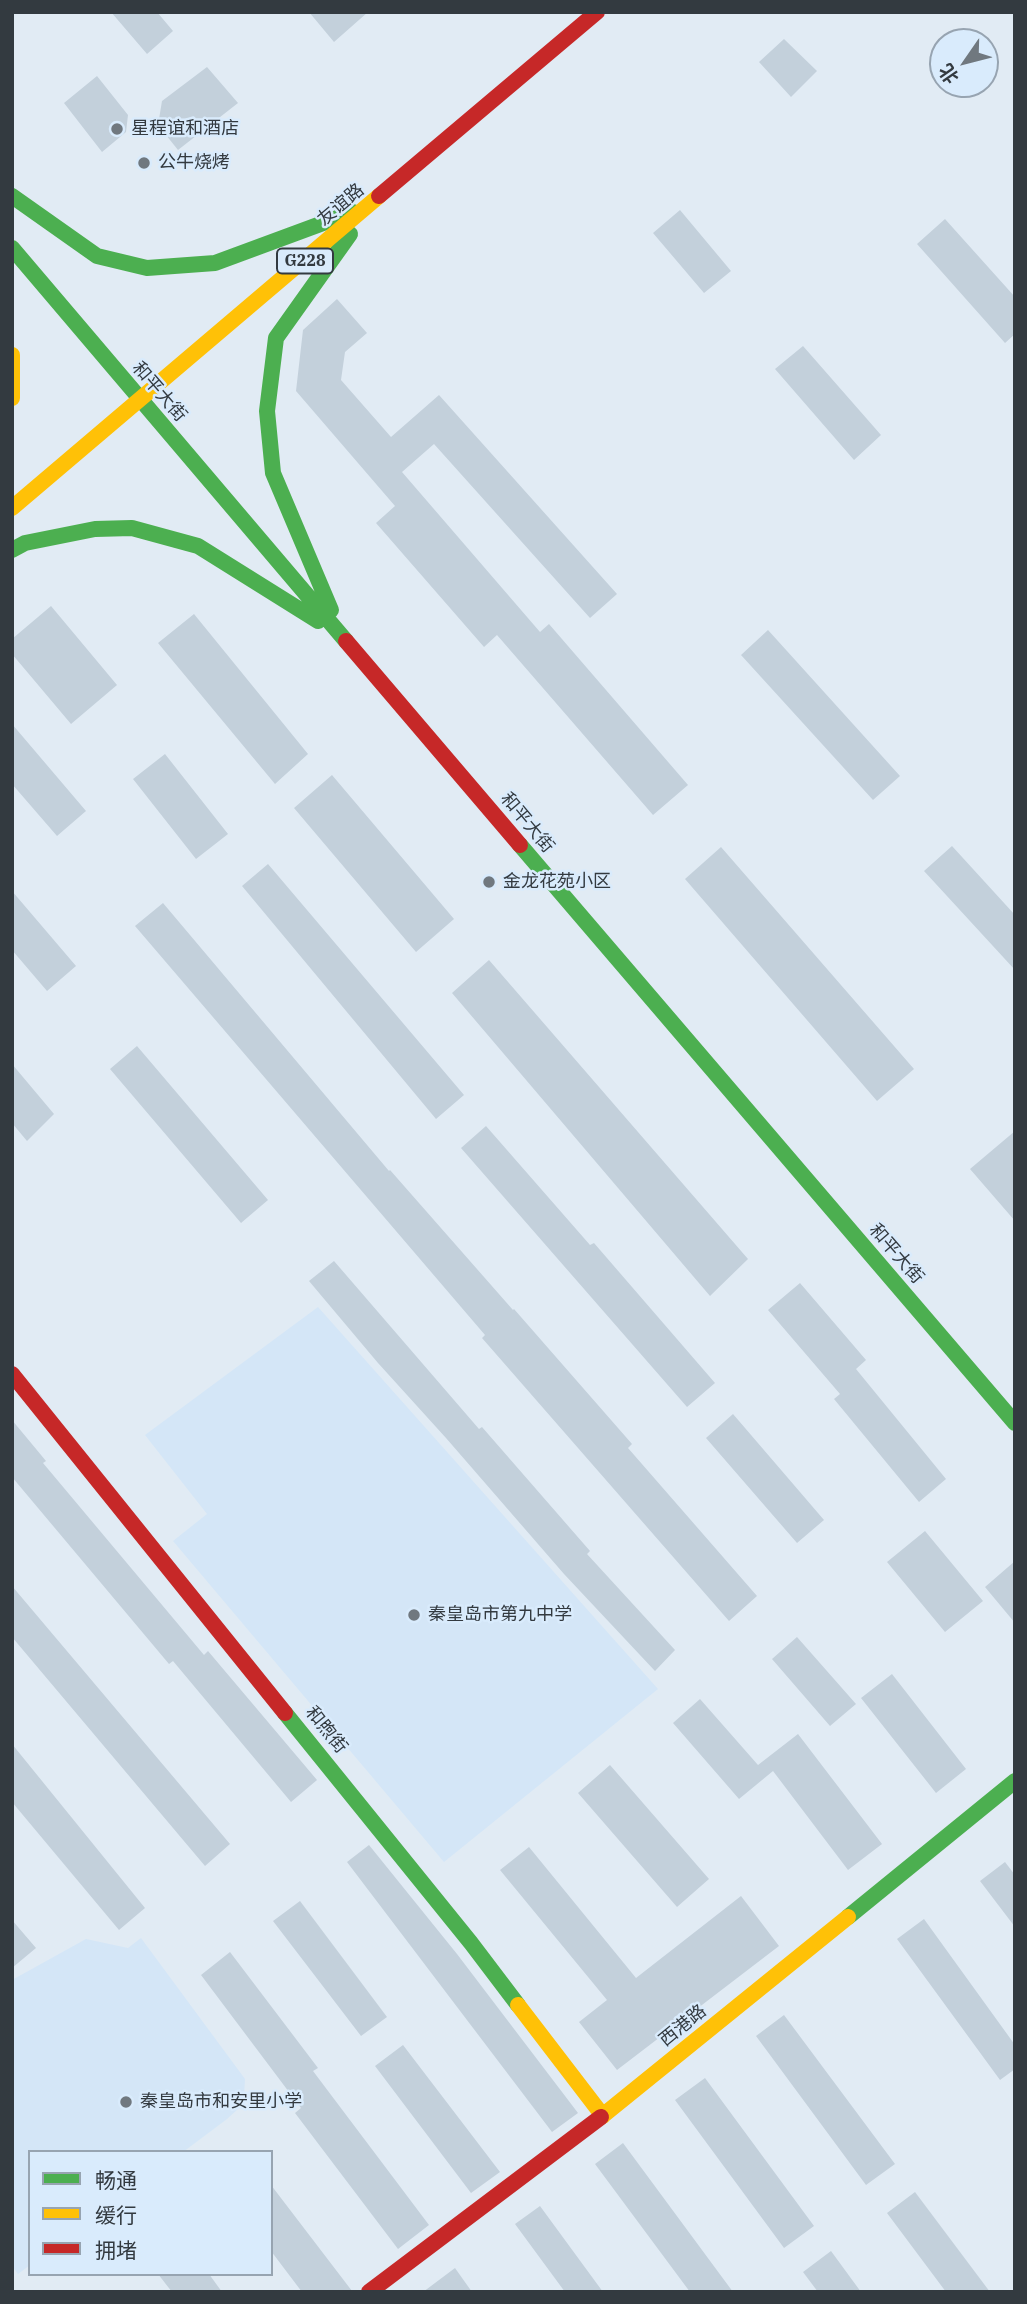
<!DOCTYPE html>
<meta charset="utf-8">
<style>
body{margin:0}
#map{position:relative;width:1027px;height:2304px;overflow:hidden;background:#e1ebf4;font-family:"IBM Plex Serif","Noto Sans SC",serif}
canvas{display:block}
.frame{position:absolute;inset:0;border:14px solid #333a40;pointer-events:none}
.legend{position:absolute;left:28px;top:2150px;width:245px;height:126px;box-sizing:border-box;background:#d9ebfc;border:2px solid #97a4b1;margin:0;padding:9px 12px;list-style:none;font-size:21px;color:#333a40}
.legend li{display:flex;align-items:center;gap:14px;height:35px}
.legend b{width:35px;border:2px solid #97a4b1}
.north{position:absolute;left:929px;top:28px;width:70px;height:70px;box-sizing:border-box;background:#d9ebfc;border:2px solid #97a4b1;border-radius:50%;rotate:235deg;font-size:19px;font-weight:700;line-height:28px;text-align:center;color:#333a40}
.north::after{content:'';display:block;margin:auto;width:24px;height:32px;background:#70787f;clip-path:polygon(50% 0,100% 100%,50% 72%,0 100%)}
</style>
<div id="map">
<canvas width="1027" height="2304"></canvas>
<div class="frame"></div>
<ul class="legend">
<li><b style="height:9px;background:#4caf50"></b>畅通</li>
<li><b style="height:9px;background:#ffc107"></b>缓行</li>
<li><b style="height:9px;background:#c62828"></b>拥堵</li>
</ul>
<div class="north">北</div>
</div>
<script>
const g = document.querySelector('canvas').getContext('2d');
g.lineJoin = 'round';
function paint(path, color) { g.fillStyle = color; g.fill(path, 'evenodd'); }
const shape = rows => new Path2D(rows.map(r => 'M' + r).join(''));
function stroke(path, color, width, dash) { g.strokeStyle = color; g.lineWidth = width; g.lineCap = dash ? 'butt' : 'round'; g.setLineDash(dash || []); g.stroke(path); }
function label(font, color, halo, rows, align = 'center') {
  g.font = font + ' "IBM Plex Serif","Noto Sans SC",serif'; g.lineWidth = 5; g.setLineDash([]); g.textBaseline = 'middle'; g.strokeStyle = halo; g.fillStyle = color; for (const [text, x, y, turn = 0] of rows) {
    g.save(); g.translate(x, y); g.rotate((+turn || 0) * Math.PI / 180); g.textAlign = isNaN(turn) ? turn : align; if (halo) g.strokeText(text, 0, 0); g.fillText(text, 0, 0); g.restore();
  }
}
const built = shape([
 [318,1307,658,1689,444,1862,173,1541,207,1514,145,1435],
 [141,1938,245,2079,244,2096,238,2109,227,2119,183,2152,30,2152,30,2265,18,2274,12,2266,12,1980,86,1939,128,1948]
]);
const building = shape([
 [111,12,157,12,173,31,147,54],
 [309,12,368,12,334,42],
 [784,39,817,71,791,97,759,62],
 [207,67,238,103,178,150,158,125,162,101],
 [97,76,128,115,126,132,102,152,64,103],
 [680,210,731,271,704,293,653,233],
 [945,219,1015,297,1015,334,1005,343,917,244],
 [337,299,367,333,345,352,341,380,391,437,439,395,617,594,590,618,434,444,402,472,540,632,549,624,688,785,653,815,497,635,484,647,376,523,395,506,296,391,303,330],
 [803,346,881,435,854,460,775,369],
 [51,606,117,685,71,724,12,654,12,639],
 [194,614,308,754,275,784,158,643],
 [768,630,900,776,873,800,741,655],
 [12,724,86,811,57,836,12,784],
 [165,754,228,834,196,859,133,779],
 [332,775,454,919,416,952,294,808],
 [952,846,1015,915,1015,970,924,871],
 [721,847,914,1069,877,1101,685,879],
 [268,864,464,1095,436,1119,242,886],
 [12,891,76,966,47,991,12,950],
 [163,903,389,1171,390,1170,513,1310,514,1309,632,1444,628,1448,757,1596,729,1621,482,1338,485,1335,135,926],
 [489,960,748,1259,710,1296,452,993],
 [137,1046,268,1200,241,1223,110,1069],
 [12,1064,54,1114,27,1141,12,1123],
 [486,1126,590,1245,594,1243,715,1383,687,1407,461,1148],
 [1015,1131,1015,1221,970,1169],
 [334,1261,479,1429,482,1427,590,1551,587,1554,675,1650,655,1671,564,1574,446,1438,378,1363,309,1281],
 [800,1283,866,1360,856,1369,946,1479,919,1502,834,1399,840,1394,768,1310],
 [733,1414,824,1520,797,1543,706,1438],
 [12,1420,46,1461,43,1463,204,1655,208,1651,317,1780,291,1802,173,1661,169,1664,12,1477],
 [925,1531,983,1601,945,1632,887,1562],
 [1015,1561,1015,1623,985,1587],
 [12,1586,230,1844,205,1866,12,1637],
 [797,1637,856,1704,830,1726,772,1659],
 [892,1674,966,1769,936,1793,861,1698],
 [700,1699,758,1765,798,1734,882,1844,848,1870,773,1771,739,1799,673,1723],
 [12,1744,145,1908,119,1930,12,1802],
 [610,1765,709,1879,677,1907,578,1793],
 [369,1845,457,1954,578,2113,552,2132,347,1862],
 [529,1847,636,1978,741,1896,779,1946,617,2070,579,2022,607,2000,500,1870],
 [1005,1862,1015,1875,1015,1927,980,1881],
 [300,1901,387,2017,361,2036,273,1921],
 [924,1919,1015,2045,1015,2069,1000,2080,897,1939],
 [12,1920,36,1948,12,1968],
 [230,1952,318,2068,313,2071,429,2225,398,2249,295,2113,301,2108,201,1975],
 [784,2015,895,2164,866,2185,756,2036],
 [403,2045,500,2172,471,2193,375,2066],
 [705,2078,814,2226,784,2248,675,2100],
 [623,2143,733,2292,690,2292,595,2164],
 [271,2185,352,2291,352,2292,302,2292,271,2251],
 [915,2192,990,2292,946,2292,887,2213],
 [540,2206,603,2292,565,2292,515,2224],
 [831,2251,861,2292,818,2292,803,2272],
 [455,2268,472,2292,423,2292],
 [158,2274,209,2274,222,2292,172,2292]
]);
const fast = shape([
 [12,196,97,256,147,268,215,263,353,212],
 [12,248,346,641],
 [12,550,25,543,95,529,132,528,198,546,318,621],
 [331,610,273,473,267,411,276,338,350,234],
 [520,845,1015,1423],
 [285,1713,471,1943,518,2005],
 [848,1917,1015,1781]
]);
const slow = shape([
 [12,355,12,398],
 [12,508,379,196],
 [518,2005,603,2116],
 [601,2117,848,1917]
]);
const jam = shape([
 [379,196,597,12],
 [346,641,520,845],
 [12,1374,285,1713],
 [369,2292,601,2117]
]);
const markers = [
 [117,129,7,"#70787f"],
 [144,163,7,"#70787f"],
 [489,882,7,"#70787f"],
 [414,1615,7,"#70787f"],
 [126,2102,7,"#70787f"]
];
const shields = [
 [305,261,56]
];
const shieldNames = [
 ["G228",305,261]
];
const poiNames = [
 ["星程谊和酒店",131,129],
 ["公牛烧烤",158,163],
 ["金龙花苑小区",503,882],
 ["秦皇岛市第九中学",428,1615],
 ["秦皇岛市和安里小学",140,2102]
];
const streetNames = [
 ["友谊路",341,205,-40],
 ["和平大街",159,392,49],
 ["和平大街",527,823,50],
 ["和平大街",896,1254,49],
 ["和煦街",326,1730,51],
 ["西港路",683,2026,-39]
];
paint(built, '#d4e6f7');
paint(building, '#c3d0db');
stroke(fast, '#4caf50', 16);
stroke(slow, '#ffc107', 16);
stroke(jam, '#c62828', 16);
for (const [x, y, r, color] of markers) { const dot = new Path2D(); dot.arc(x, y, r, 0, 2 * Math.PI); g.fillStyle = color; g.fill(dot); stroke(dot, '#d9ebfc', 2.5); }
for (const [x, y, w] of shields) { const box = new Path2D(); box.roundRect(x - w / 2, y - 12.5, w, 25, 5); g.fillStyle = '#d9ebfc'; g.fill(box); stroke(box, '#333a40', 2); }
label('bold 16px', '#333a40', null, shieldNames);
label('18px', '#333a40', '#d9ebfc', poiNames, 'left');
label('18px', '#333a40', '#d9ebfc', streetNames);
</script>
